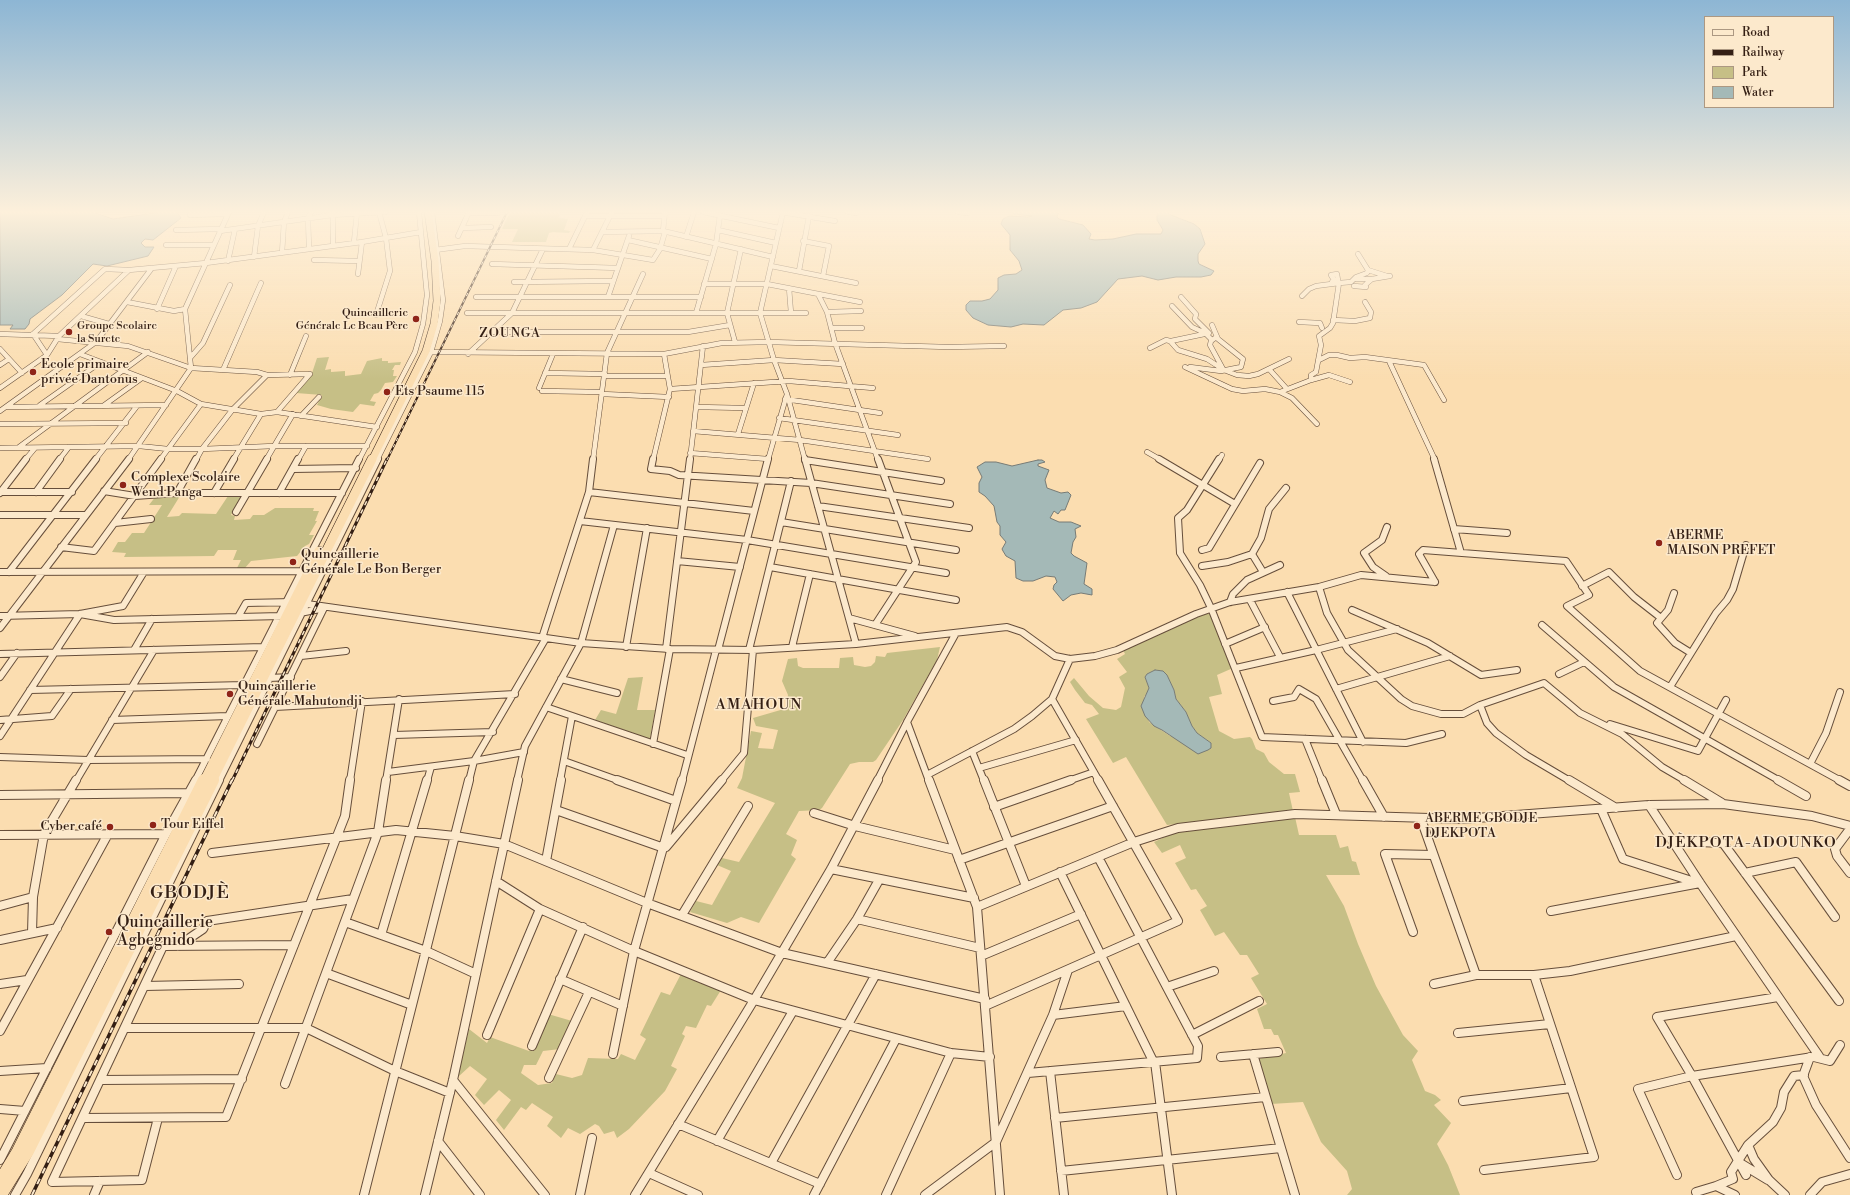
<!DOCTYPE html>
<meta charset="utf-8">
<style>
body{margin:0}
#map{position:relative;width:1850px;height:1195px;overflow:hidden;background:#fbddb0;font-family:"Libre Bodoni",serif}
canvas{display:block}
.legend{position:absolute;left:1704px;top:16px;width:130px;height:92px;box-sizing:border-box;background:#fce9cc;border:1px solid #ac9882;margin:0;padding:5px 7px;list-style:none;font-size:12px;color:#341f14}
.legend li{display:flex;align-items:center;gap:8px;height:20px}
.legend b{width:20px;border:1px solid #ac9882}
</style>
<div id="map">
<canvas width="1850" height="1195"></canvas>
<ul class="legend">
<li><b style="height:5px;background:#fce9cc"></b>Road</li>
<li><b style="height:5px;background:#341f14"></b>Railway</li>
<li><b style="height:11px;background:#c6bf86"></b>Park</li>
<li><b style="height:11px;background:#a4b9b7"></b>Water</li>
</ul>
</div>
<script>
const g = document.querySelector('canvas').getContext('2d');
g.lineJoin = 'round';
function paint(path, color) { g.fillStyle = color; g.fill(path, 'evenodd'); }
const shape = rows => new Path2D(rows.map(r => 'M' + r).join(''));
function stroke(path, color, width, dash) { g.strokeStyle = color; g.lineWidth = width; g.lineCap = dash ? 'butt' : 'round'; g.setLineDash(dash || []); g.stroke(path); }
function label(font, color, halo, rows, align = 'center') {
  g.font = font + ' "Libre Bodoni",serif'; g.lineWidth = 3; g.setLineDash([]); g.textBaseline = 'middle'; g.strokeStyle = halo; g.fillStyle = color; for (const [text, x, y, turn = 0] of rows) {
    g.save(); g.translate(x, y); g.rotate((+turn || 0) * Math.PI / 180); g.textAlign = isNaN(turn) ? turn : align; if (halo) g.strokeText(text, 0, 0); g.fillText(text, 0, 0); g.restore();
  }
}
const green = shape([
 [510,212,559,212,560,218,568,219,564,230,570,231,569,233,553,232,549,233,546,242,512,242,518,229,502,229],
 [329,357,325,370,331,369,331,372,345,371,345,376,361,374,367,361,382,358,382,361,388,361,388,363,401,362,400,365,395,365,392,370,394,370,393,376,397,376,393,382,385,383,381,390,378,393,374,394,370,401,376,402,374,406,360,404,353,412,331,409,317,405,322,395,296,393,313,374,312,373,317,358],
 [156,496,180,496,167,517,179,516,182,513,216,514,228,496,242,496,231,515,235,516,234,520,250,519,253,515,264,515,275,508,314,508,313,511,319,511,315,521,317,521,309,535,314,535,309,544,305,546,297,556,251,561,245,568,237,568,241,560,233,560,237,550,218,550,214,556,124,557,126,553,112,552,118,542,125,542,132,533,144,533,162,505,149,505],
 [1203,614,1210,614,1233,668,1217,675,1222,694,1209,697,1219,731,1234,739,1250,737,1252,739,1256,749,1264,753,1269,762,1284,774,1295,774,1300,792,1289,793,1293,811,1167,825,1126,757,1113,763,1086,719,1099,714,1092,705,1085,703,1075,690,1070,682,1074,678,1089,696,1103,708,1116,710,1121,707,1125,688,1119,677,1127,672,1117,659,1125,654,1123,650],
 [1155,670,1163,671,1167,675,1174,690,1176,699,1186,712,1192,726,1197,733,1211,743,1170,736,1149,722,1144,697,1148,692,1149,688,1145,677,1147,674],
 [940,647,937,660,903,720,876,760,873,762,859,762,850,764,822,808,819,810,799,811,786,834,797,840,791,855,796,859,759,923,741,917,727,923,690,912,696,901,712,905,731,871,717,865,722,858,739,862,775,803,737,788,742,778,751,731,762,733,758,748,773,749,778,730,756,726,753,718,784,709,786,707,788,695,782,681,788,659,797,658,798,666,803,668,839,668,840,658,853,657,854,665,865,667,871,666,875,662,876,656,885,657,887,653],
 [643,677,637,710,655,710,650,739,595,720,601,710,616,714,628,678],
 [1295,817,1299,835,1336,835,1340,848,1348,846,1352,861,1356,862,1360,875,1326,875,1344,906,1358,944,1376,986,1403,1035,1418,1051,1412,1060,1425,1091,1435,1095,1441,1100,1434,1105,1451,1123,1437,1144,1448,1165,1460,1195,1347,1195,1352,1189,1347,1171,1321,1142,1303,1102,1271,1104,1258,1059,1286,1053,1278,1035,1274,1035,1271,1029,1264,1029,1257,1009,1267,1004,1251,978,1259,974,1247,955,1240,955,1224,932,1215,936,1200,910,1207,906,1196,889,1191,890,1175,863,1186,858,1180,845,1162,853,1154,842,1180,830],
 [681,974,721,990,711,1006,707,1005,696,1028,686,1026,682,1034,685,1036,671,1066,677,1069,665,1091,629,1129,617,1138,614,1131,604,1134,599,1126,595,1124,580,1134,568,1128,561,1138,547,1126,553,1117,532,1103,526,1110,521,1107,504,1130,496,1120,511,1100,499,1090,484,1105,475,1095,487,1079,470,1066,458,1077,469,1029,487,1043,490,1037,529,1051,548,1014,572,1021,560,1049,543,1051,536,1065,524,1065,521,1073,538,1085,552,1083,556,1074,572,1078,582,1075,588,1058,618,1059,621,1054,635,1060,646,1039,640,1035,661,992,670,995]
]);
const water = shape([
 [0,212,93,212,113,219,161,212,177,212,181,218,153,240,145,239,141,243,145,247,154,247,148,256,107,266,93,264,62,295,30,319,29,324,25,329,10,329,13,325,0,325,0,212],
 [1012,212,1059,212,1057,217,1059,219,1083,225,1091,234,1089,239,1095,240,1113,239,1136,234,1161,234,1163,230,1157,220,1157,213,1158,212,1167,212,1171,215,1194,224,1200,229,1205,244,1198,254,1198,261,1199,264,1214,271,1211,275,1201,277,1176,277,1158,280,1142,276,1118,279,1097,302,1081,308,1063,310,1044,325,1023,324,1011,327,988,325,973,318,966,310,966,305,970,301,982,301,990,299,998,290,998,278,1004,275,1016,274,1022,270,1019,261,1010,250,1010,235,1001,224,1003,219,1009,216,1028,217,1032,216,1014,214,1012,212],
 [1038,460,1042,460,1045,462,1038,464,1038,466,1049,470,1045,480,1047,488,1061,493,1068,492,1071,495,1065,510,1061,510,1058,514,1054,511,1050,518,1059,522,1071,522,1081,526,1075,529,1076,537,1073,542,1071,553,1074,556,1087,563,1084,584,1092,589,1092,595,1081,593,1071,595,1063,601,1053,589,1054,585,1057,582,1055,577,1046,576,1033,581,1023,581,1016,578,1015,561,1006,556,1003,551,1002,549,1006,542,1000,535,1000,526,997,522,994,506,985,496,979,492,979,483,982,477,977,467,985,462,996,462,1012,466,1038,460],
 [1155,670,1163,671,1167,675,1174,690,1176,699,1186,712,1192,726,1197,733,1211,743,1211,748,1208,750,1198,754,1162,730,1154,726,1145,716,1141,706,1149,688,1145,677,1147,674,1155,670]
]);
const minorFar2 = shape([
 [333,212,333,244],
 [703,212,779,228],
 [781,212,835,221],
 [783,212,760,313,774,360,787,394,805,460],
 [848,212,857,213],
 [958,212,968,213],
 [468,213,498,213],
 [190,215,227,214],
 [585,216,664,216],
 [462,228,491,227],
 [176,230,221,229],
 [718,230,776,243],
 [220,231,332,215,385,212],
 [663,231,665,212],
 [602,232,663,231,773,257],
 [458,236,469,212],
 [686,237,694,212],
 [628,240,712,259],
 [803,241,829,246,823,276],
 [354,242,357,212],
 [166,245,213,245],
 [309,248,308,218,311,212],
 [569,249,587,212],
 [435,250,465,246,593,250,653,260,660,249,665,232],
 [593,250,612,212],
 [282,253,284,222,288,212],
 [254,257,258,226,264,212],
 [314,260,359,261],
 [228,261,235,229],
 [492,264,618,268],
 [771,266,856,283],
 [1368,270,1387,276],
 [799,271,809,216],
 [358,274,362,242],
 [1356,279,1372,279,1390,276],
 [514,282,613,281],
 [1332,282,1338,280,1337,274,1331,275,1334,280],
 [704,284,767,284,860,302],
 [1354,286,1366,287,1365,285,1372,279],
 [789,288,791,313],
 [818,294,827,312,835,343,878,460],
 [1302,296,1309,289,1316,286,1339,283],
 [476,297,701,297],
 [608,297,629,236],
 [127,302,174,311,185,309],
 [1172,306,1192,327,1205,333,1212,340],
 [157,309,176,266],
 [827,312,861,311],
 [467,313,806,313],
 [696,313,716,244,720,215],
 [376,315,390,271,386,238,379,212],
 [81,316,109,324],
 [1333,320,1355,321,1370,318,1371,312,1365,302],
 [1299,322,1320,323,1322,328],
 [831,328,862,328],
 [493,332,688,332,730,325],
 [0,334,59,336],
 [33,334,105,269,129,270,206,263,362,242,421,232],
 [33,334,47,355],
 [1215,338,1211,341,1210,345,1223,369],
 [57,339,128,346,191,368,257,372,267,375,310,374],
 [1171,341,1209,333,1195,319,1196,314,1181,297],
 [735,342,727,313,741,249],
 [1150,348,1166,340,1170,341,1178,350,1207,359,1224,370,1237,375,1249,376,1258,374,1289,359],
 [0,349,22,373],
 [431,352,664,354,722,343,769,342,948,347,1004,346],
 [80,354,177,391,201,404,261,414,277,412,377,427],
 [468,354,512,313,543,249],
 [190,358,203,343,230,285],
 [1319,360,1329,355,1337,355,1350,358,1365,357,1424,365,1444,400],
 [1389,361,1435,460],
 [0,365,9,359],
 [701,365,774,360,843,364],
 [1185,367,1232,389,1243,391,1265,389,1280,392,1292,398,1317,424],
 [1190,367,1221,371,1241,367,1243,359,1218,339,1212,325],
 [1269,369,1287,389],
 [223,370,261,283],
 [545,373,605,374],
 [290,375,306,336],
 [604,376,666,376],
 [1311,380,1329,375,1350,382],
 [0,388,47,355,59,336,129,270],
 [539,388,553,354],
 [670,389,789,381,873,388],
 [542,391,602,392],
 [1280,392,1311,380,1311,375,1316,372,1321,345,1319,336,1330,328,1333,323,1339,283,1351,282,1356,277,1367,273,1368,270,1358,254],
 [602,394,669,397],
 [785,399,880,413],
 [40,405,101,362],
 [103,406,142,378],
 [6,407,166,405],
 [696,407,745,408],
 [0,411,96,342,152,268],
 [277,412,310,374],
 [301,416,319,397],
 [779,418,898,435],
 [0,424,126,423],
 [693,431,800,440,928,459],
 [738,434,754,383],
 [19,447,148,352],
 [0,448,139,446,168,449,202,449,274,446,367,446],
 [1147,452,1161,460],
 [690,453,768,459],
 [25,460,35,448],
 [59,460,69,447],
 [95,460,137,406],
 [128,460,191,368,185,309,229,212],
 [160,460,201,404],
 [196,460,202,449,233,409,267,375],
 [233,460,261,414],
 [266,460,293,414],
 [298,460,306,446],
 [359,460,415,352,423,324,427,295,419,212],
 [377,460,431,352,440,321,443,300,432,212],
 [593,460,607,353,643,274],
 [653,460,670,389,664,354],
 [690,460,703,346],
 [768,460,787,394],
 [805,460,807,460],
 [1219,460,1222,455]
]);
const minorFar1 = shape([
 [653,459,651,469,670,471,679,475,811,483,950,504],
 [805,459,856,644],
 [1159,459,1235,504],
 [1219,459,1187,510,1178,518,1180,553,1200,585,1211,608,1262,737,1406,743,1442,734],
 [1434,459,1461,553],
 [805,460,941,481],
 [293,469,356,468],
 [104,491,135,496,177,493,342,493],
 [0,492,72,492],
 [36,492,60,459],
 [589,492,754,511],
 [0,493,26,459],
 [177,493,196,459],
 [214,493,234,459],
 [279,493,298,459],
 [818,506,969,528],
 [236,512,267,459],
 [0,515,86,515],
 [580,521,747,540,946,573],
 [781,522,956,550],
 [115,523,151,519],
 [1454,529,1507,533],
 [61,547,94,551,161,459],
 [1202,550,1209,548,1260,463],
 [1252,554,1263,572],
 [677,561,740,567],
 [1202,566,1228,562,1252,554,1261,538,1269,509,1286,488],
 [770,567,956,600],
 [0,572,301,571],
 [9,572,96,459],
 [1386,576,1373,567,1364,553,1382,540,1387,527],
 [1435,582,1419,554,1423,550,1566,561,1589,595,1567,606,1640,671,1841,781],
 [1582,586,1609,572,1634,597,1661,618],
 [1319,587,1327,613,1348,650,1401,699,1412,706,1441,714,1463,714,1480,705,1544,683,1580,713,1622,734,1662,767,1686,781],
 [1287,592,1363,742],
 [1674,593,1668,610,1657,623,1675,643,1691,653],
 [1250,600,1280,657],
 [1230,602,1233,594,1247,580,1280,565],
 [1352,610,1428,643,1481,675,1517,670],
 [300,613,320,609],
 [80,614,114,620,281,616],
 [0,616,80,614,123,606,144,572],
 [238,617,246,603,293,602,581,643,670,649,753,650,856,644,1007,627,1022,632,1055,656,1070,659,1095,656,1117,650,1196,614,1230,602,1319,587,1361,575,1435,582],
 [849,618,915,636],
 [875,625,916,562,878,459],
 [1542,625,1614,687,1780,781],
 [0,628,129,459],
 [542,638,589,492,593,459],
 [1225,644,1265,627],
 [626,647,647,528],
 [792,647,810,574],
 [666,649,690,459],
 [134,650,152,619],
 [718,650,768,459],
 [749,650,791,481],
 [0,654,263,647],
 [301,656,346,651],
 [1236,668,1316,650,1397,629],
 [1559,674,1584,662],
 [0,677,17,653],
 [269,678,291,677],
 [561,679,617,693],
 [1670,687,1716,613,1727,600,1733,589,1746,545],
 [1336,689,1450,656],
 [30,690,244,685],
 [1052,699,1099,781],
 [1273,701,1294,697,1299,689,1316,699,1363,781],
 [1480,705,1487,723,1496,733,1526,755,1570,781],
 [275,707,515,694],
 [546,707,687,755],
 [0,720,52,716,71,689],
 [112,720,228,716],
 [907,722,929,781],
 [1610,724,1698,751,1726,700],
 [394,735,493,732],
 [0,736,80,614],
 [1305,739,1322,781],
 [257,744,324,608],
 [653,744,670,649],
 [972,751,984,781],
 [0,757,88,760,207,759],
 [564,761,620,781],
 [1810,764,1826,733,1840,692],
 [979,768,1076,740],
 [388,772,474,761,524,752],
 [927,775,1014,729,1032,716,1052,699,1070,659],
 [76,781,154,650],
 [195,781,359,459],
 [219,781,378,459],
 [350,781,362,701],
 [386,781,399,699],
 [427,781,431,767],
 [469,781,474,761,546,638],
 [517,781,525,746,581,643,614,525],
 [560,781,572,716],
 [682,781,716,650],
 [721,781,744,753,753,650],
 [877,781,907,722,956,633],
 [1068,781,1094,772]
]);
const minor = shape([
 [617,780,676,801],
 [929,780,977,907,1000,1195],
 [984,780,1026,886],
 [1322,780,1336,814],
 [1363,780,1384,817],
 [1569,780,1616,808],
 [1684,780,1722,803],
 [1778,780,1806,796],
 [1839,780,1850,786],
 [0,795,189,793],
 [1649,805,1700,883,1819,1056,1692,1076,1638,1089,1677,1175],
 [994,807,1071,780],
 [1601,809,1623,859,1698,883],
 [556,810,664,848],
 [814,813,855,826,955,850],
 [1421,819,1476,975],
 [1850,829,1835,849,1837,856,1850,873],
 [0,835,166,834],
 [1673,841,1723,843,1839,1001],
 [666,847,722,780],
 [212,853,396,830,455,836,504,844,647,903,782,953,985,999],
 [959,860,1113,806],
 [546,861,561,780],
 [831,869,974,898],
 [1060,872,1153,1061],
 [1745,873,1796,862,1835,917],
 [496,881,540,909,634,951,754,1000,951,1053,990,1057],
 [0,906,33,897],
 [977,907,1134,842,1178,828,1295,814,1463,819,1649,805,1723,804,1812,816,1850,826],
 [1551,911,1700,883],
 [682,915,748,806],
 [857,919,980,948],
 [345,922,426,951,476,974],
 [1413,932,1385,854,1433,855],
 [32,933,33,897,44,834,76,780],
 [381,935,427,780],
 [0,940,57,928],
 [178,946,203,929,207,921,353,899],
 [981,956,1081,914],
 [827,963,857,919,879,880],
 [326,973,412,1005],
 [560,979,623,1006],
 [0,984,27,980],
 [1434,984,1476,975,1534,975,1570,971,1736,936],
 [145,986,239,984],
 [1167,987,1214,971],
 [985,1006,1178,921,1098,780],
 [1053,1015,1126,1006],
 [125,1028,306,1028,395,1071,450,1093],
 [0,1031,108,834],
 [1458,1033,1550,1024],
 [487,1035,540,909],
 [1192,1035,1259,1001],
 [532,1046,583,927],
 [613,1054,634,951,682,780],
 [1253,1054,1295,1195],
 [1221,1057,1278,1052],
 [1810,1057,1803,1076,1816,1105,1850,1158],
 [1814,1057,1830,1061,1840,1045],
 [1155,1062,1172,1195],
 [0,1071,47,1068],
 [1050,1071,1064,1195],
 [1028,1073,1197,1058,1198,1046,1098,857],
 [549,1078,589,992],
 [100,1080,242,1079],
 [453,1080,545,1195],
 [285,1084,378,832,386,780],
 [1463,1101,1571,1088],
 [0,1109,25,1111],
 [83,1118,226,1117,345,816,350,780],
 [158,1118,142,1180,52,1182,163,946,294,945],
 [1055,1118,1265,1097],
 [678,1124,820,1184],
 [438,1141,480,1195],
 [717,1141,793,1011],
 [1748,1145,1773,1122,1781,1108,1784,1092,1794,1076,1804,1075],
 [0,1160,166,834,196,780],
 [771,1163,876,974],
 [1740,1163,1768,1180],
 [1484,1170,1594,1157,1534,975],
 [1061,1171,1281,1148],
 [649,1173,698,1195],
 [1746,1175,1692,1076,1657,1017,1778,997],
 [1716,1186,1733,1179,1731,1172,1748,1145,1754,1159,1769,1180,1785,1195],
 [1696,1192,1716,1186,1735,1195],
 [15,1195,27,1174,219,780],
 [94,1195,100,1181],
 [364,1195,469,780],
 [425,1195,453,1080,518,780],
 [580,1195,592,1138],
 [635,1195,754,1000,831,869,878,780],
 [814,1195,896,1039],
 [886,1195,951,1053],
 [925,1195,996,1142,1053,1015,1068,970],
 [1810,1195,1822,1182,1850,1174]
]);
const highwayFar2 = shape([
 [372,460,426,351,434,324,437,301,435,261,428,212]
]);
const highwayFar1 = shape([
 [204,781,319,551],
 [212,781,372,459]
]);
const highway = shape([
 [0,1181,18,1151,204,780],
 [1,1195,28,1151,213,780]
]);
const railFar2 = shape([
 [387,460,507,212]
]);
const railFar1 = shape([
 [232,781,387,459]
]);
const rail = shape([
 [32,1195,232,780]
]);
const markers = [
 [416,319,4,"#8f2418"],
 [69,332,4,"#8f2418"],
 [33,372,4,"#8f2418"],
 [387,392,4,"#8f2418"],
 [123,485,4,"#8f2418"],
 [1659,543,4,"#8f2418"],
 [293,562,4,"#8f2418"],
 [230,694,4,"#8f2418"],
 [153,825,4,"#8f2418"],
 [1417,826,4,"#8f2418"],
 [110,827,4,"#8f2418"],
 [109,932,4,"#8f2418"]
];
const farPoinames = [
 ["Quincaillerie",408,313],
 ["Générale Le Beau Père",408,326],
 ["Groupe Scolaire",77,326,"left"],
 ["la Surete",77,339,"left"]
];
const farQuarternames = [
 ["ZOUNGA",510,334]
];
const poiNames = [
 ["Ecole primaire",41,365],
 ["privée Dantonus",41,380],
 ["Ets Psaume 115",395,392],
 ["Complexe Scolaire",131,478],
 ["Wend Panga",131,493],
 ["ABERME",1667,536],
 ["MAISON PREFET",1667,551],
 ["Quincaillerie",301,555],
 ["Générale Le Bon Berger",301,570],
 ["Quincaillerie",238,687],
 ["Générale Mahutondji",238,702],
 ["ABERME GBODJE",1425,819],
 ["DJEKPOTA",1425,834],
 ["Tour Eiffel",161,825],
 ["Cyber café",102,827,"right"]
];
const quarterNames = [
 ["AMAHOUN",759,705],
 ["DJÈKPOTA-ADOUNKO",1746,843]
];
const nearPoinames = [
 ["Quincaillerie",117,923],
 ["Agbegnido",117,941]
];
const nearQuarternames = [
 ["GBODJÈ",190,894]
];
paint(green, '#c6bf86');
paint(water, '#a4b9b7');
stroke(water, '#777b76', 1);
stroke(minorFar2, '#664e3b', 5.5);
stroke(minorFar1, '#664e3b', 8);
stroke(minor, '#664e3b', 10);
stroke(highwayFar2, '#341f14', 8);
stroke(highwayFar1, '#341f14', 10);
stroke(highway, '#341f14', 13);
stroke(minorFar2, '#fce9cc', 4.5);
stroke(minorFar1, '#fce9cc', 6);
stroke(minor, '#fce9cc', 8);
stroke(highwayFar2, '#fbddb0', 7);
stroke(highwayFar1, '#fbddb0', 9);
stroke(highway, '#fbddb0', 12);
stroke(railFar2, '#341f14', 2);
stroke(railFar1, '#341f14', 3);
stroke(rail, '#341f14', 3.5);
stroke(railFar2, '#fce9cc', 1, [3.5]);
stroke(railFar1, '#fce9cc', 1.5, [4.5]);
stroke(rail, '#fce9cc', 2, [6]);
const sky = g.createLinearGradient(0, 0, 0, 379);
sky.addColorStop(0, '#8db6d4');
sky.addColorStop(0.56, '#fdf0db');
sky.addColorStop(1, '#fdf0db00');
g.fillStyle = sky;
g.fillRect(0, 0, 1850, 379);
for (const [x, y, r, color] of markers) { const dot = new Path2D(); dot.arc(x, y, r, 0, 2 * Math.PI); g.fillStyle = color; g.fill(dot); stroke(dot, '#fce9cc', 1.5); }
label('11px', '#341f14', '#fce9cc', farPoinames, 'right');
g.letterSpacing = '1px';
label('13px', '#341f14', '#fce9cc', farQuarternames);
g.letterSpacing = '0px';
label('13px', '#341f14', '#fce9cc', poiNames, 'left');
g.letterSpacing = '1px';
label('15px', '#341f14', '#fce9cc', quarterNames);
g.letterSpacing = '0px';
label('16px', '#341f14', '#fce9cc', nearPoinames, 'left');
g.letterSpacing = '1px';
label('18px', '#341f14', '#fce9cc', nearQuarternames);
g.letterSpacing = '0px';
</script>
